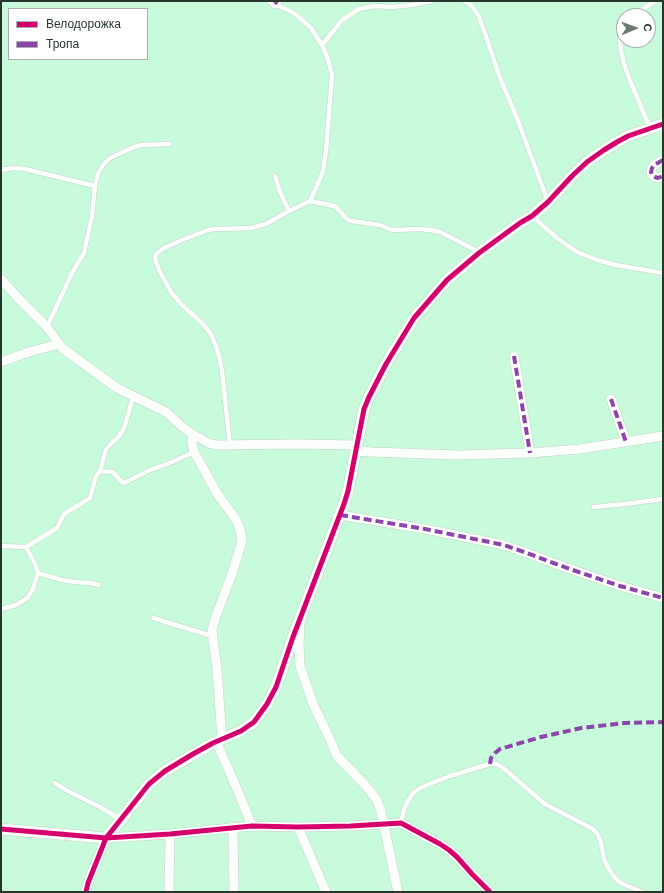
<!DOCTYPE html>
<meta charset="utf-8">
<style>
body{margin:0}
#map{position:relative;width:664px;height:893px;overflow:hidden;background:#e8f8ee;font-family:"Work Sans",sans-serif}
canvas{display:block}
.frame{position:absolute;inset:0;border:2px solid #28372e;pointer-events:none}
.legend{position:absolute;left:8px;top:8px;width:140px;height:52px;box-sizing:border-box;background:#fff;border:1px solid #a9afab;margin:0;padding:5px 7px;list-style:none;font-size:12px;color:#28372e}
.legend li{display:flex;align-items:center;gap:8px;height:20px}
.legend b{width:20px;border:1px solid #a9afab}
.north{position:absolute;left:616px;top:8px;width:40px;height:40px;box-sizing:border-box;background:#fff;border:1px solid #a9afab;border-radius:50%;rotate:88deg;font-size:11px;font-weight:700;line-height:16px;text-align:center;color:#28372e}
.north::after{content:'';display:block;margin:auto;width:14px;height:18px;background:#6b7b71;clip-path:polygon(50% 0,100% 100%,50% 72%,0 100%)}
</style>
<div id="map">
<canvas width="664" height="893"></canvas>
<div class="frame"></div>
<ul class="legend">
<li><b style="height:5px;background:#d6006c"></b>Велодорожка</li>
<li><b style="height:5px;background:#8e44ad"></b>Тропа</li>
</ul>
<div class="north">С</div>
</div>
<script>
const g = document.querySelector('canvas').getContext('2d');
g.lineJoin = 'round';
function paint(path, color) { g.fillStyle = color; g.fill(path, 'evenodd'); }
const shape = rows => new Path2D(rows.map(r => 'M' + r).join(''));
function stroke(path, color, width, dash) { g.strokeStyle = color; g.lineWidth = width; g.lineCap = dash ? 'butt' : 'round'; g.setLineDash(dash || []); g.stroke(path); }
const green = shape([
 [1,1,663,1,663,892,1,892,1,274,7,285,27,306,1,272],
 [9,9,147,9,147,59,9,59],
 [624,16,648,16,648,40,624,40]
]);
const service = shape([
 [268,1,294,13,311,28,322,45,328,59,332,75,326,151,323,171,317,186,310,201,289,211],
 [464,1,471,5,479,16,500,78,517,118,548,202],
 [632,16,655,1],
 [624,23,620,33,620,42,621,51,625,67,631,83,650,128],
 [322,45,342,20,359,9,374,6,392,7,411,5,432,1],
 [1,170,13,168,25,169,95,186],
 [310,201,330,205,336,207,347,219,351,221,380,225,392,230,419,229,431,230,440,232,456,240,479,252],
 [532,216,557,238,577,252,597,260,616,265,663,273],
 [47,327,72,273,84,253,92,216,95,186,98,174,103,165,110,158,134,147,141,145,170,144],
 [230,445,222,371,219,356,216,346,211,334,202,323,182,305,171,292,159,270,156,262,155,257,157,253,164,248,182,240,208,230,215,229,251,228,258,226,266,224,289,211,280,192,275,176],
 [100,471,106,449,119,436,123,430,126,422,133,397],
 [594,507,625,504,663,499],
 [1,546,26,547,57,528,64,514,87,500,90,498,96,476,100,471,113,472,122,482,124,483,150,470,172,462,194,452],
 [38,573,62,580,75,582,91,583,99,585],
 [1,609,16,605,23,601,28,597,33,589,38,573,35,564,26,547],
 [153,618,212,636],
 [55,783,64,789,100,807,120,819],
 [401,823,404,809,408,801,413,793,422,787,450,776,490,764,496,764,502,767,545,804,593,829,598,835,601,843,604,859,608,868,615,878,621,883,642,892]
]);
const minor = shape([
 [275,4,277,1],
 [663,160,654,165,652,168,651,172,652,175,655,177,658,178,663,176],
 [1,279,17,297,47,327,62,348,117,388,166,412,186,430,208,443,216,445,296,444,357,445],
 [514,356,530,453],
 [1,362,32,351,59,344],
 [611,399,626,442],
 [192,434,192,443,194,452,218,495,235,518,239,526,242,538,241,544,232,574,216,616,212,630,213,639,217,669,222,739],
 [356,451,372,452,456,455,530,453,580,449,663,436],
 [340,515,425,529,504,545,524,552,567,568,620,586,663,598],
 [300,623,299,644,300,666,313,704,329,737,337,756,366,786,377,800,381,812,398,892],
 [216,741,240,796,252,826],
 [233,827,234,892],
 [298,827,326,892],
 [86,892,88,883,106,838,170,834,252,826,298,827,351,826,401,823,440,844,449,850,457,857,472,874,490,892],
 [169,892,170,834]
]);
const tertiary = shape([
 [1,829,106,838,149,784,165,771,213,743,241,731,254,722,267,704,276,687,293,637,344,504,348,491,364,409,369,397,386,364,414,318,447,280,479,253,520,223,532,216,548,202,572,176,587,162,604,150,617,142,628,136,663,124]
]);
const quiet = shape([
 [275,4,277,1],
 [663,160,654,165,652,168,651,172,652,175,655,177,658,178,663,176],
 [514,356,530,453],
 [611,399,626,442],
 [340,515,425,529,504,545,524,552,567,568,620,586,663,598],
 [490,764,491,758,495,753,500,749,541,737,581,728,625,723,663,722]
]);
const cycleway = shape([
 [1,829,106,838,170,834,252,826,298,827,351,826,401,823,440,844,449,850,457,857,472,874,490,892],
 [86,892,88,883,106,838,149,784,165,771,193,754,213,743,241,731,254,722,267,704,276,687,293,637,344,504,348,491,364,409,369,397,386,364,414,318,447,280,479,253,520,223,532,216,548,202,572,176,587,162,604,150,617,142,628,136,663,124]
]);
paint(green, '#c8fadc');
stroke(service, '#c5d3ca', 5.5);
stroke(minor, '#c5d3ca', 10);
stroke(tertiary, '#c5d3ca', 12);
stroke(service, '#fcfefc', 4.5);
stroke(minor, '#fcfefc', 9);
stroke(tertiary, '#fcfefc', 11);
stroke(quiet, '#8e44ad', 4, [8, 4]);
stroke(cycleway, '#d6006c', 5);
</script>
